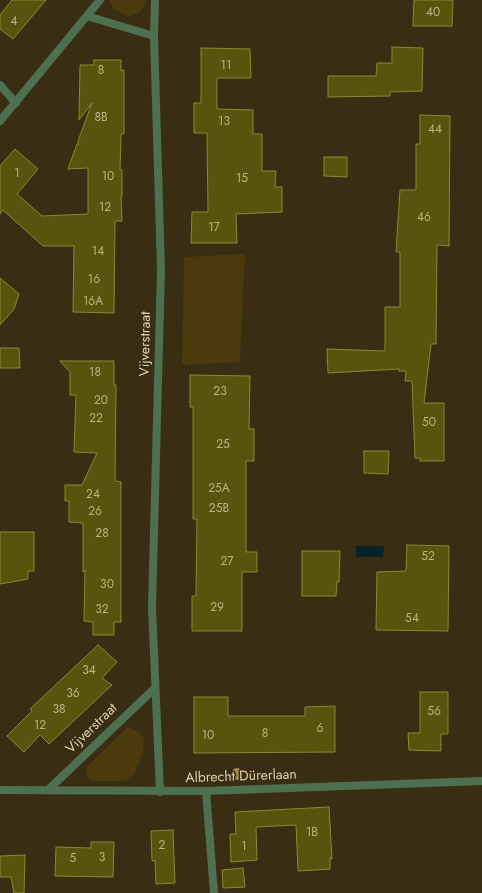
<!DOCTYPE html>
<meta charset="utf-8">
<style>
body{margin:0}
canvas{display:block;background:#392e13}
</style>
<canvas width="482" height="893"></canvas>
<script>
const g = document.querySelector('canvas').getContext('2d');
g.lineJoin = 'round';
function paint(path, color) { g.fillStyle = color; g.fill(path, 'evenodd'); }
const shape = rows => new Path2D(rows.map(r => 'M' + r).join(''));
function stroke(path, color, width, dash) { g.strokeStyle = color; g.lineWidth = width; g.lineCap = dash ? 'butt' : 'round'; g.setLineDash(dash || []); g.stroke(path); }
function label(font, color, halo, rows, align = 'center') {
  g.font = font + ' Jost,sans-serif'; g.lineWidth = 3; g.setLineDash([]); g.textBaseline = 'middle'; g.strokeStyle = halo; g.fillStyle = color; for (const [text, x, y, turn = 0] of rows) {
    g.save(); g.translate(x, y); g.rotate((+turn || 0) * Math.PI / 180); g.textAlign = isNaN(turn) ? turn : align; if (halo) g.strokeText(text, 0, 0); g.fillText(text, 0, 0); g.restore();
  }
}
const green = shape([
 [110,0,145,0,145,5,140,12,128,17,113,8],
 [245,254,240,362,182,365,184,257],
 [128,727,136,730,144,739,142,755,135,773,126,781,91,781,86,775,87,767]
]);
const water = shape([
 [356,546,384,546,383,557,356,557]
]);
const building = shape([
 [12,0,46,0,13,39,0,29,0,15,12,0],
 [414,0,453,0,452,26,413,26,414,0],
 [392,47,423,48,422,91,390,92,390,96,328,97,328,76,376,76,377,63,392,63,392,47],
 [201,48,250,49,251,78,217,78,217,109,253,110,253,134,262,134,262,171,276,171,275,187,282,187,282,212,236,214,237,243,191,243,192,212,208,212,207,133,194,133,194,103,201,103,201,48],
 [94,60,121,60,121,71,124,70,124,134,121,134,120,170,122,170,122,196,121,196,122,221,115,221,114,313,73,312,74,246,43,246,3,210,0,214,0,166,15,149,38,169,17,194,42,216,88,214,88,168,68,169,77,144,78,145,78,141,92,103,79,120,80,65,94,65,94,60],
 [420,115,450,116,449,246,437,245,436,344,431,344,424,403,444,403,444,461,420,461,420,458,415,458,412,381,405,381,406,371,399,371,399,369,328,373,327,349,385,351,385,307,400,307,400,252,396,252,400,190,416,190,416,144,420,144,420,115],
 [324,157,347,157,347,177,324,176,324,157],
 [0,278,19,294,14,309,0,325,0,278],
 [0,348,19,348,20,368,0,368,0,348],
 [60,361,114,361,114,385,116,385,115,481,121,482,121,622,114,622,114,635,93,635,93,622,84,621,85,570,83,572,83,523,69,522,69,501,65,501,65,485,82,485,97,453,74,452,76,395,70,395,70,372,60,361],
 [190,375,250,376,249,429,254,429,254,461,246,461,246,552,257,552,257,572,242,572,242,631,192,631,192,596,196,596,197,519,193,519,193,407,190,407,190,375],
 [364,451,389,451,388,474,364,473,364,451],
 [0,532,34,532,34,571,28,571,28,579,0,584,0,532],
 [407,545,449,546,448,631,376,630,377,572,406,571,407,545],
 [302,551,340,551,339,582,337,582,336,596,302,596,302,551],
 [98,645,117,662,102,678,112,685,49,744,40,735,24,752,7,736,32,711,30,709,98,645],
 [420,692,448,692,448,734,441,734,441,751,409,750,408,733,420,733,420,692],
 [194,697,228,697,228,716,305,716,305,707,335,706,335,752,194,753,194,697],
 [329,807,332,859,330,858,330,869,298,871,296,825,256,827,257,860,231,862,230,834,236,834,235,812,329,807],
 [173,830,175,883,156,884,155,860,152,861,151,831,173,830],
 [91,842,114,842,113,877,55,876,56,847,91,848,91,842],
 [25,855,24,893,14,893,11,877,0,877,0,856,25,855],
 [243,868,245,887,223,888,222,870,243,868]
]);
const street = shape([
 [155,0,154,36,161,270,152,607,160,792],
 [87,16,154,36],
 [0,85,16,103],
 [0,121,100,0],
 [0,790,206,791,482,781],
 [48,790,155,688],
 [206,791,214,893]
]);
const trees = [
 [237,774]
];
const numberNames = [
 ["40",433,13],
 ["4",14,22],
 ["11",226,66],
 ["8",101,71],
 ["8B",101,118],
 ["13",224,122],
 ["44",435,130],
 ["1",17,174],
 ["10",108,177],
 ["15",242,179],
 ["12",105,208],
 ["46",424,218],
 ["17",214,228],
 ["14",98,252],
 ["16",94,280],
 ["16A",93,302],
 ["18",95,373],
 ["23",220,392],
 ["20",101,401],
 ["22",96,419],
 ["50",429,423],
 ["25",223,445],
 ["25A",219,489],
 ["24",93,495],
 ["25B",219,509],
 ["26",95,512],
 ["28",102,534],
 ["52",428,557],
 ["27",227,562],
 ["30",107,585],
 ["29",217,608],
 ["32",102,610],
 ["54",412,619],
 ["34",89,671],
 ["36",73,694],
 ["38",59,710],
 ["56",434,712],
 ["12",40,726],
 ["6",320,729],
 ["8",265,734],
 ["10",208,736],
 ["1B",312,833],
 ["2",162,846],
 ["1",244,847],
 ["3",102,858],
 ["5",73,859]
];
const streetNames = [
 ["Vijverstraat",146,344,-89],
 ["Vijverstraat",92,729,-44],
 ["Albrecht Dürerlaan",241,777,-2]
];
paint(green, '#4b3a0c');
paint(water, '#072327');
paint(building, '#57550d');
stroke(building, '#8b8830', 1);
stroke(street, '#4c7050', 8);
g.fillStyle = '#a38a4d';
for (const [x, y] of trees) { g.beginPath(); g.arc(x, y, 6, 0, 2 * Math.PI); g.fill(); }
label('12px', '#beb283', null, numberNames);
label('14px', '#e1d1aa', '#392e13', streetNames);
</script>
